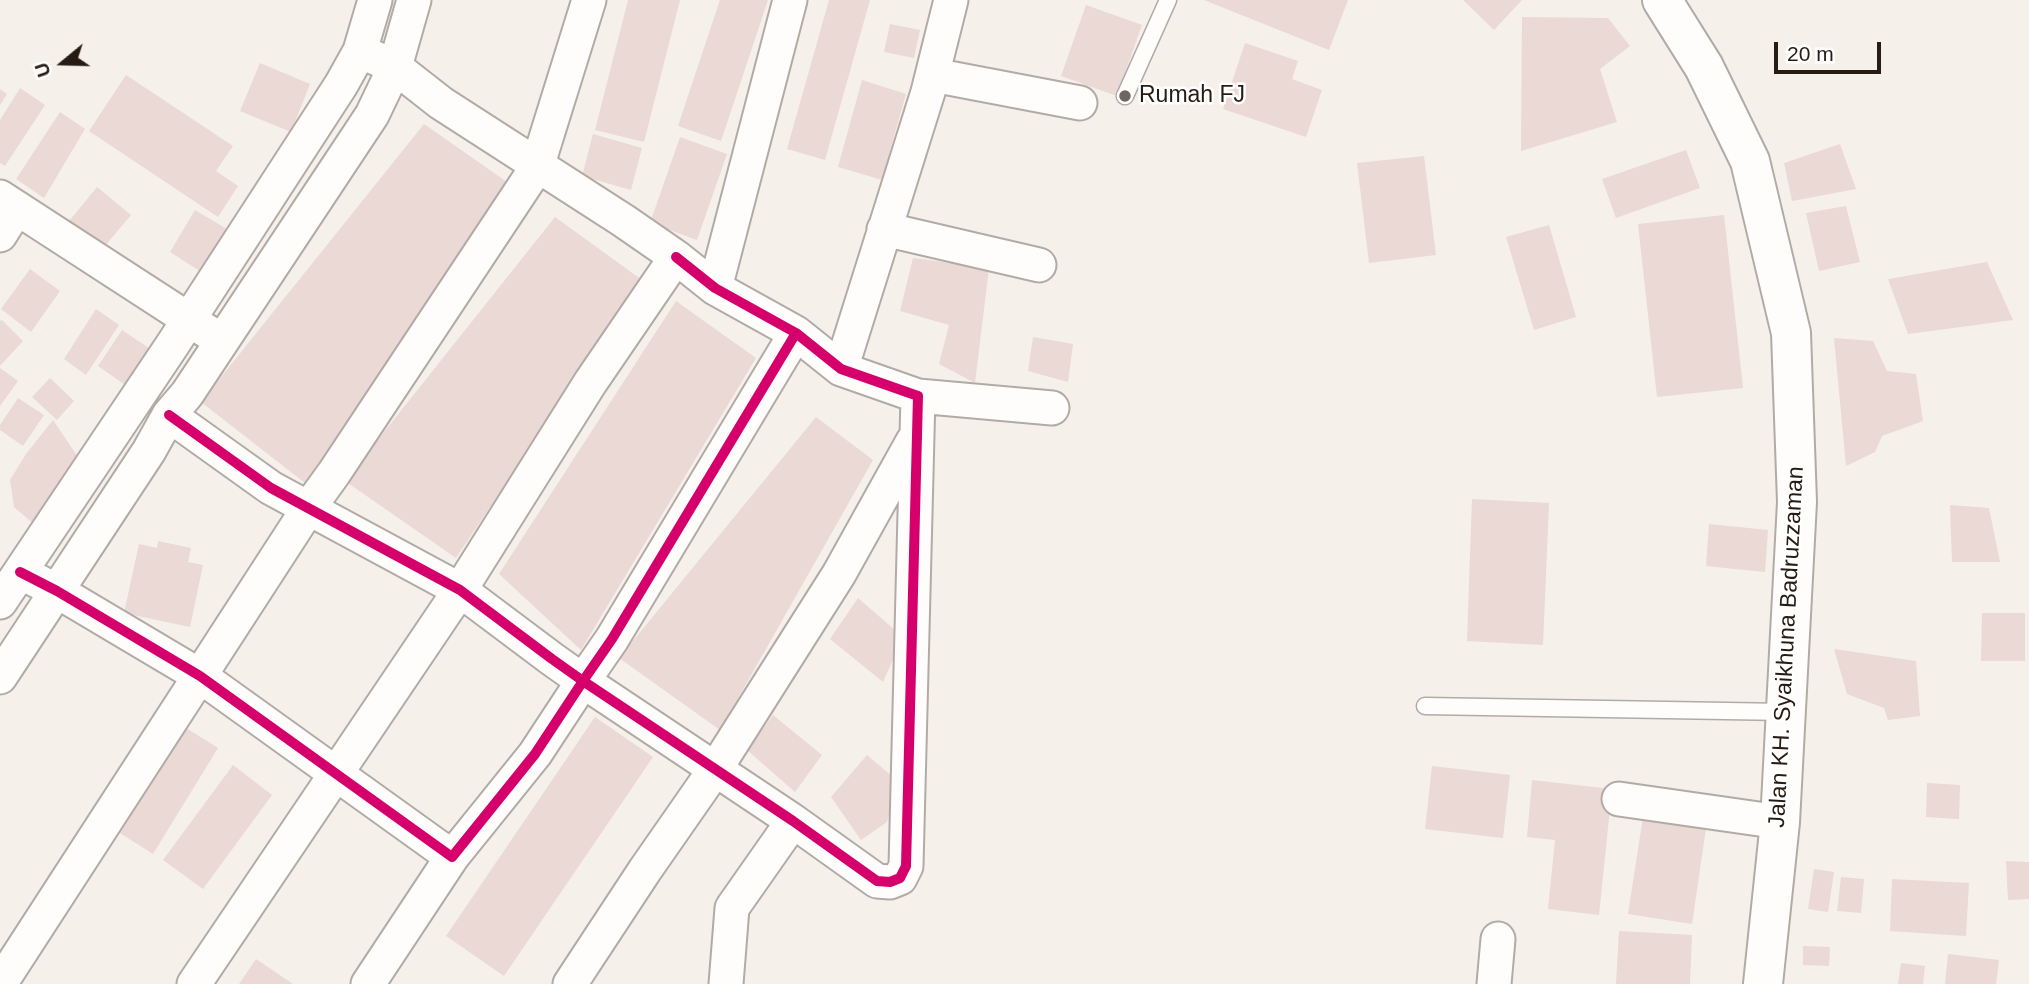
<!DOCTYPE html>
<style>
body{margin:0}
#map{position:relative;width:2029px;height:984px;overflow:hidden;background:#f6f0eb;font-family:Arial,sans-serif}
canvas{display:block}
.north{position:absolute;left:28px;top:28px;width:70px;height:70px;-webkit-text-stroke:5px #fff;paint-order:stroke;rotate:251deg;font-size:19px;font-weight:700;line-height:28px;text-align:center;color:#261c13}
.north::after{content:'';display:block;margin:auto;width:24px;height:32px;background:#261c13;clip-path:polygon(50% 0,100% 100%,50% 72%,0 100%)}
.scale{position:absolute;left:1774px;top:42px;width:107px;height:32px;box-sizing:border-box;border:4px solid #261c13;border-top:0;padding-left:9px;font-size:21px;line-height:24px;white-space:nowrap;color:#261c13;-webkit-text-stroke:5px #fff;paint-order:stroke}
</style>
<div id="map">
<canvas width="2029" height="984"></canvas>
<div class="north">U</div>
<div class="scale">20 m</div>
</div>
<script>
const g = document.querySelector('canvas').getContext('2d');
g.lineJoin = 'round';
function paint(path, color) { g.fillStyle = color; g.fill(path, 'evenodd'); }
const shape = rows => new Path2D(rows.map(r => 'M' + r).join(''));
function stroke(path, color, width, dash) { g.strokeStyle = color; g.lineWidth = width; g.lineCap = dash ? 'butt' : 'round'; g.setLineDash(dash || []); g.stroke(path); }
function label(font, color, halo, rows, align = 'center') {
  g.font = font + ' Arial,sans-serif'; g.lineWidth = 5; g.setLineDash([]); g.textBaseline = 'middle'; g.strokeStyle = halo; g.fillStyle = color; for (const [text, x, y, turn = 0] of rows) {
    g.save(); g.translate(x, y); g.rotate((+turn || 0) * Math.PI / 180); g.textAlign = isNaN(turn) ? turn : align; if (halo) g.strokeText(text, 0, 0); g.fillText(text, 0, 0); g.restore();
  }
}
const building = shape([
 [628,0,680,0,644,142,595,130],
 [720,0,768,0,721,141,678,126],
 [829,0,870,0,825,160,787,149],
 [1204,0,1348,0,1329,50],
 [1463,0,1522,0,1494,30],
 [1086,5,1142,25,1117,96,1061,76],
 [1522,17,1608,18,1630,46,1600,69,1617,122,1521,151],
 [890,24,920,30,914,58,884,52],
 [1245,43,1298,61,1292,79,1322,90,1306,137,1223,109],
 [260,63,310,84,291,132,240,111],
 [126,75,233,146,216,171,238,186,218,217,89,131],
 [862,80,906,94,889,154,897,156,889,182,838,167],
 [20,88,45,105,5,166,0,163,0,120],
 [0,89,7,94,0,105],
 [60,112,85,129,44,198,16,179],
 [424,124,507,182,305,483,201,402],
 [593,134,642,148,631,190,582,176],
 [680,137,727,154,697,240,650,223],
 [1840,144,1856,189,1792,201,1784,163],
 [1686,150,1700,188,1616,218,1602,179],
 [1424,156,1436,255,1369,263,1357,163],
 [97,187,131,215,99,253,65,226],
 [1846,206,1860,262,1819,271,1806,213],
 [195,210,232,232,206,275,170,252],
 [1724,215,1743,388,1657,397,1638,224],
 [555,217,642,280,456,558,345,481],
 [1549,225,1576,317,1534,330,1506,237],
 [913,258,989,268,975,383,939,364,949,325,900,311],
 [1987,262,2013,320,1908,334,1888,279],
 [30,269,60,291,31,332,1,309],
 [676,301,756,358,581,650,499,574],
 [96,309,119,325,86,375,64,359],
 [2,320,23,341,0,366,0,321],
 [122,330,153,351,128,387,98,366],
 [1033,337,1073,344,1068,382,1028,371],
 [1834,338,1873,341,1887,371,1916,374,1923,421,1882,436,1875,452,1846,466],
 [0,368,18,381,0,406],
 [50,378,74,401,57,420,32,397],
 [18,398,44,415,23,446,0,430,0,425],
 [816,417,873,460,720,730,619,658],
 [53,420,78,457,36,526,14,507,10,480,26,454],
 [1472,499,1549,503,1543,645,1467,641],
 [1950,505,1989,508,2000,562,1952,562],
 [1709,524,1768,530,1765,572,1706,566],
 [158,541,191,548,188,562,203,565,190,627,124,613,139,544,157,548],
 [858,598,903,637,883,682,830,639],
 [1982,613,2025,613,2025,661,1981,661],
 [1834,649,1916,661,1920,716,1888,720,1884,708,1847,694],
 [773,715,822,755,795,792,747,750],
 [595,717,653,757,504,976,446,936],
 [186,728,218,748,153,854,120,833],
 [867,755,899,782,887,822,861,840,831,797],
 [233,765,272,795,203,889,163,860],
 [1432,766,1510,775,1503,838,1425,829],
 [1532,780,1612,789,1599,915,1548,909,1555,840,1527,837],
 [1927,783,1960,785,1959,819,1926,817],
 [1647,791,1710,801,1692,924,1628,914],
 [2006,861,2029,862,2029,899,2008,900],
 [1814,869,1834,872,1828,912,1808,909],
 [1841,877,1864,879,1861,913,1837,911],
 [1892,879,1969,883,1966,936,1890,931],
 [1619,931,1692,935,1690,984,1616,984],
 [1803,946,1830,947,1829,966,1803,965],
 [1948,954,1999,960,1996,984,1945,984],
 [256,959,293,984,239,984],
 [1901,963,1925,966,1923,984,1898,984]
]);
const lane = shape([
 [1125,96,1168,0],
 [1425,706,1786,712]
]);
const street = shape([
 [933,75,1080,103],
 [0,197,208,332],
 [884,229,1039,265],
 [0,235,17,208],
 [676,257,715,288,796,333,612,639,583,681,793,821,877,881,890,882,900,878,906,866,918,396,841,369,796,333],
 [715,288,790,0],
 [841,369,928,92,951,0],
 [918,396,1052,408],
 [20,572,57,591,200,676,452,857,535,754,583,681,552,659,460,590,271,488,169,415],
 [0,602,173,344,341,85,360,51,375,0],
 [0,677,149,451,169,415,187,394,372,115,395,67,414,0],
 [1619,799,1780,822],
 [0,984,308,509,334,473,537,167,589,0],
 [194,984,460,590,590,383,676,257,624,221,441,103,395,67,360,51],
 [368,984,452,857],
 [570,984,645,870,716,768,839,574,913,441],
 [726,984,732,908,793,821],
 [1494,984,1498,939]
]);
const secondary = shape([
 [1662,0,1704,67,1750,161,1791,333,1797,502,1780,822,1763,984]
]);
const cycleway = shape([
 [676,257,715,288,796,333,612,639,583,681,793,821,877,881,890,882,900,878,906,866,918,396,841,369,796,333],
 [20,572,57,591,200,676,452,857,535,754,583,681,552,659,460,590,271,488,169,415]
]);
const markers = [
 [1125,96,7,"#6f665f"]
];
const poiNames = [
 ["Rumah FJ",1139,96]
];
const streetNames = [
 ["Jalan KH. Syaikhuna Badruzzaman",1787,647,-87]
];
paint(building, '#ead9d4');
stroke(lane, '#b2aba5', 19);
stroke(street, '#b2aba5', 37);
stroke(secondary, '#b2aba5', 42);
stroke(lane, '#fefdfc', 16);
stroke(street, '#fefdfc', 33);
stroke(secondary, '#fefdfc', 38);
stroke(cycleway, '#d6006c', 10);
for (const [x, y, r, color] of markers) { const dot = new Path2D(); dot.arc(x, y, r, 0, 2 * Math.PI); g.fillStyle = color; g.fill(dot); stroke(dot, '#fff', 2.5); }
label('23px', '#261c13', '#fff', poiNames, 'left');
label('23px', '#261c13', '#fff', streetNames);
</script>
